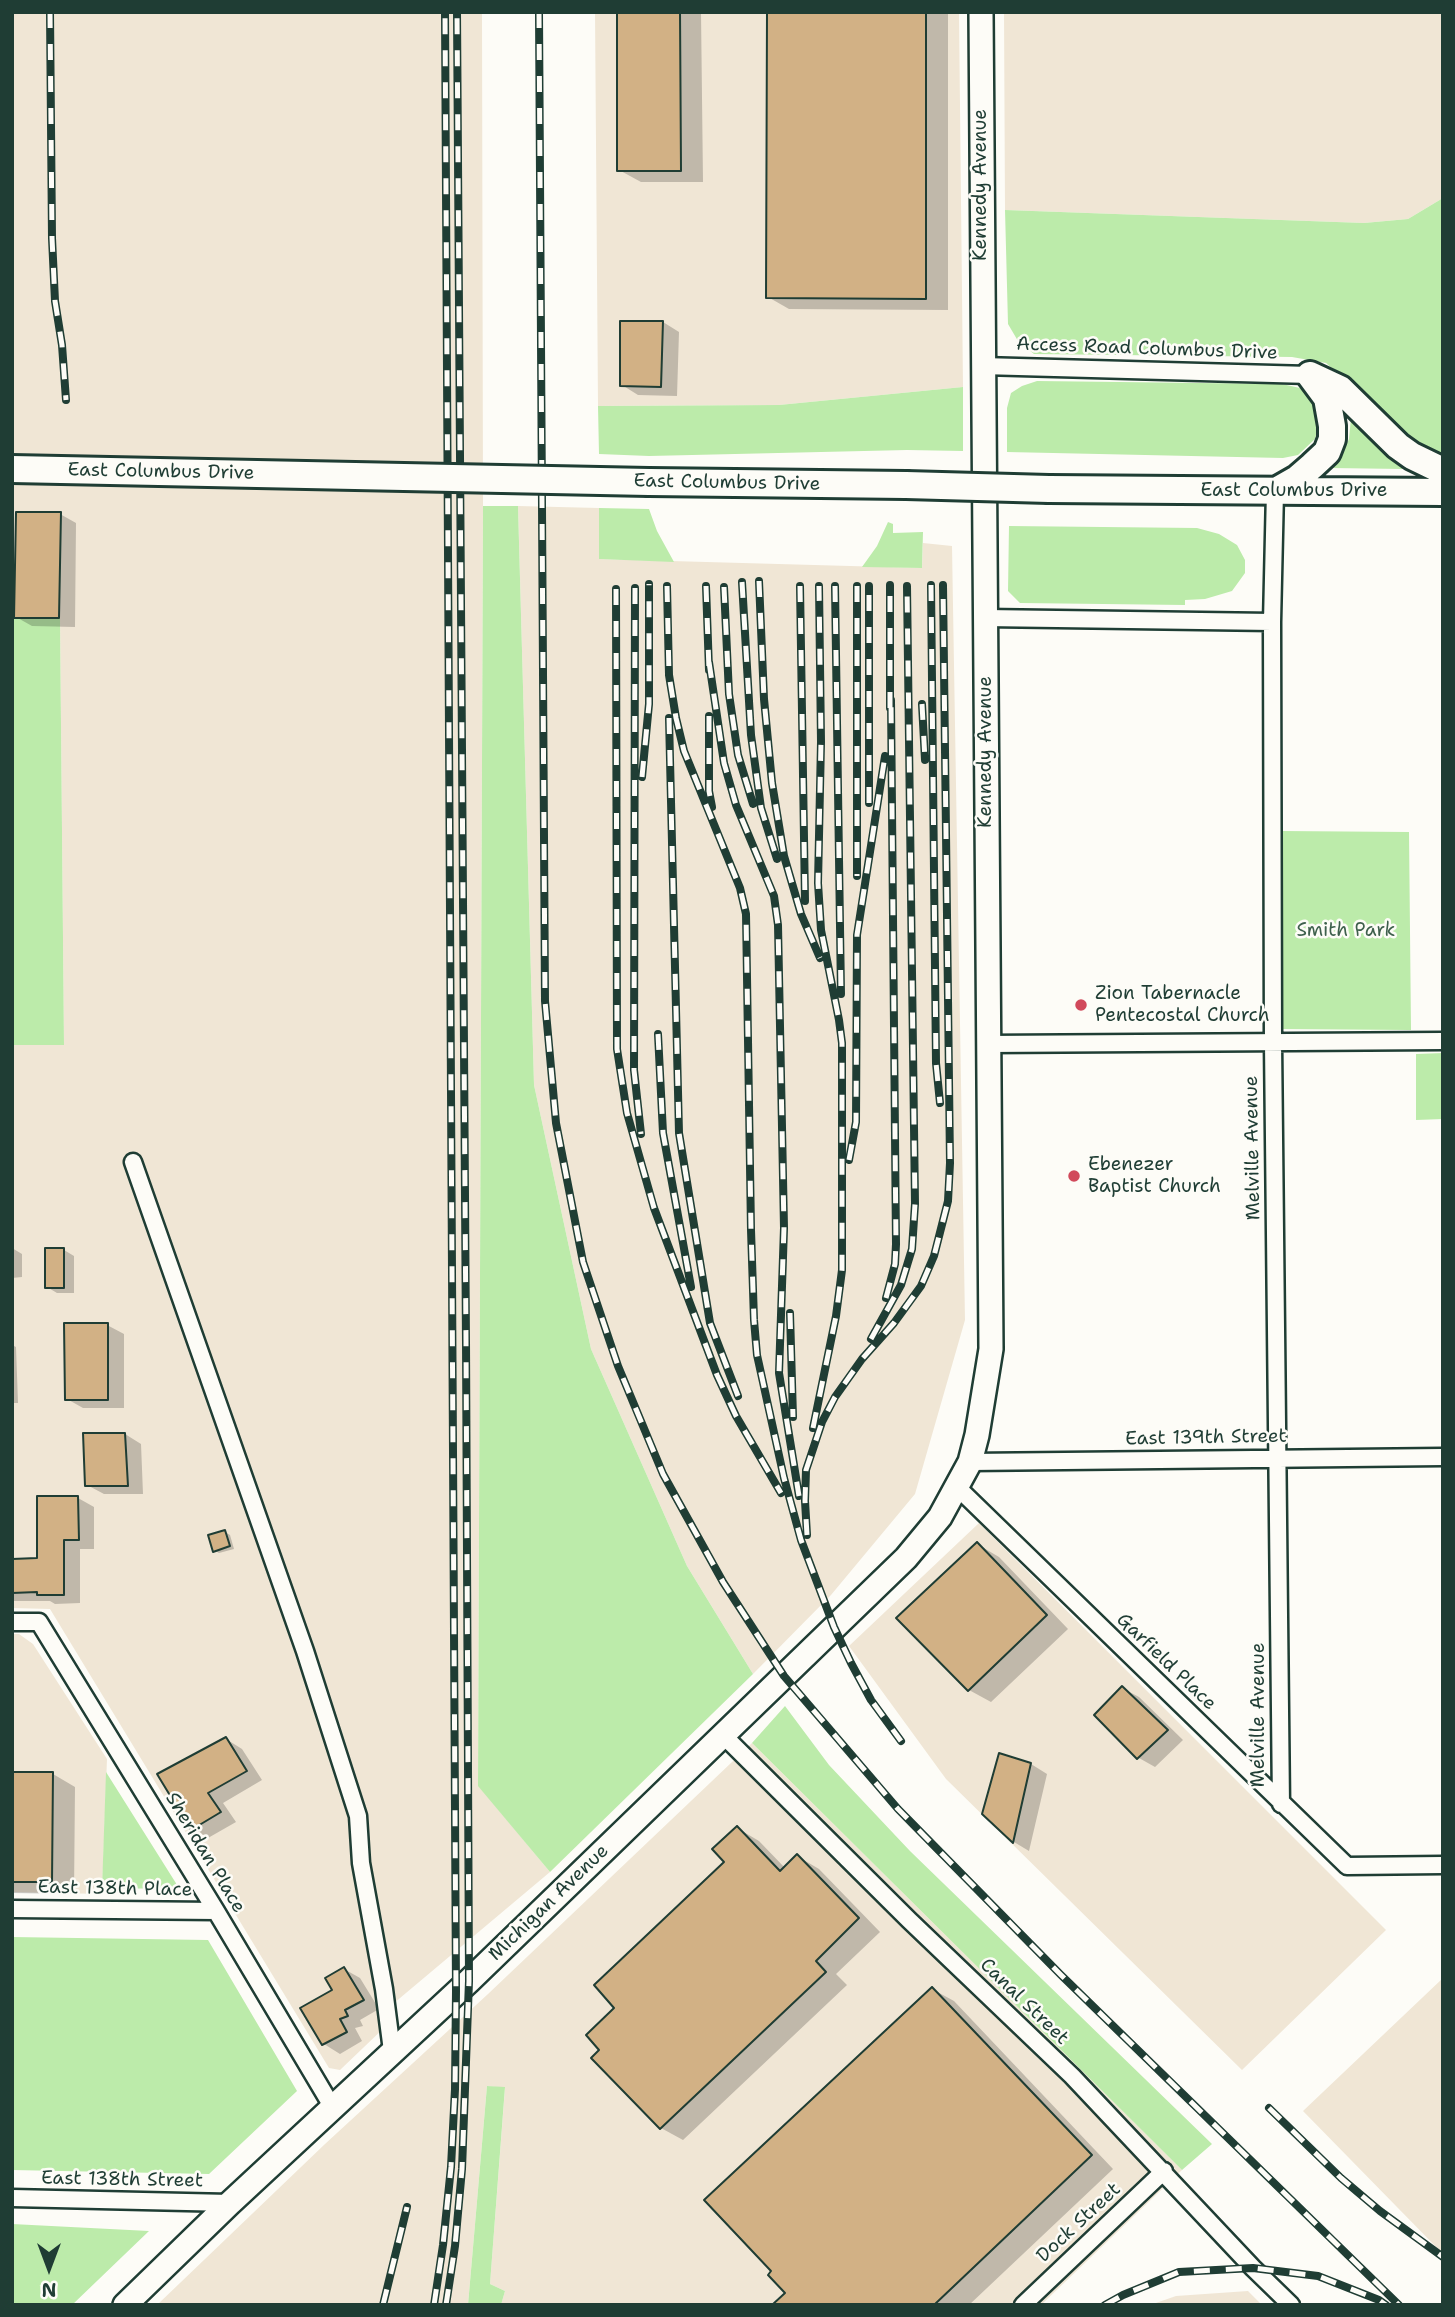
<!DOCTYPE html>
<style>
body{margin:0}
#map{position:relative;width:1455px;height:2317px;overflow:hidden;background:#fdfcf7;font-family:"Shantell Sans",sans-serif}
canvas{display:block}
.frame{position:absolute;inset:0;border:14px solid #1f3d34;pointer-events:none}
.north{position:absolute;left:14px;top:2233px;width:70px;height:70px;-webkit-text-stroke:5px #fdfcf7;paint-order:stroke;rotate:180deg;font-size:19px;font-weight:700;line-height:28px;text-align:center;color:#1f3d34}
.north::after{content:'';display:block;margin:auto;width:24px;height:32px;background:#1f3d34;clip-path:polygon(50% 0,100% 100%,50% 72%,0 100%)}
</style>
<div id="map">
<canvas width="1455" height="2317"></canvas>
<div class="frame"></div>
<div class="north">N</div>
</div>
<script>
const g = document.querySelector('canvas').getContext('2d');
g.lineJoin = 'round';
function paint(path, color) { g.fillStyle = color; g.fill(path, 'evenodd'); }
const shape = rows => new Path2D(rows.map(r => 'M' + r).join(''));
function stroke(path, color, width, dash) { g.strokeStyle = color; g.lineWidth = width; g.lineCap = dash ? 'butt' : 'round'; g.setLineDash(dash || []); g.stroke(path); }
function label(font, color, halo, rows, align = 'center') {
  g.font = font + ' "Shantell Sans",sans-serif'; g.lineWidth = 5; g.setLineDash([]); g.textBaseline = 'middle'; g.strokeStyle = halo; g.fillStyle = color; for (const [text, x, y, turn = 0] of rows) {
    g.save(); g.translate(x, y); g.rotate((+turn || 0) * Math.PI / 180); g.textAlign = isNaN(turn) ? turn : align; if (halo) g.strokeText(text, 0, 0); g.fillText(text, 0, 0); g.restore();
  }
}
const built = shape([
 [12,12,482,12,483,506,478,1785,550,1872,381,2014,386,2026,340,2070,329,2068,50,1609,12,1608,12,1045,64,1045,60,619,12,618],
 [595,12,959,12,963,387,779,405,598,406],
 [1004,12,1443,12,1443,198,1408,219,1364,223,1005,210],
 [518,506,599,508,599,559,922,568,923,543,952,546,965,1320,915,1494,831,1595,753,1674,687,1566,591,1349,534,1085],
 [979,1523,1386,1930,1242,2070,946,1779,849,1646],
 [12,1634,19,1634,33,1644,107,1759,102,1894,12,1892],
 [752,1743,1182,2170,1041,2305,501,2305,505,2291,490,2284,505,2088,487,2086,468,2305,157,2305,325,2144,488,1994],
 [1443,1978,1443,2254,1303,2111],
 [1248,2291,1262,2305,1150,2305,1176,2296]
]);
const green = shape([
 [1443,198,1443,458,1427,454,1326,363,1292,357,1034,354,1018,341,1008,324,1005,210,1364,223,1408,219],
 [1037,381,1282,384,1300,388,1315,400,1320,421,1315,439,1298,455,1283,458,1007,452,1007,408,1011,393,1022,386],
 [963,387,963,451,907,450,649,456,599,454,598,406,779,405],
 [1351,418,1355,420,1403,469,1331,468,1341,455,1349,439],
 [483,506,518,506,534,1085,591,1349,687,1566,753,1674,550,1872,478,1786],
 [599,508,649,509,657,531,674,562,599,559],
 [888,522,893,524,893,533,923,532,922,568,862,567,877,546],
 [1009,526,1197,528,1219,534,1237,545,1245,560,1245,573,1232,591,1205,599,1185,600,1185,605,1020,603,1008,591],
 [12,618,60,618,64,1045,12,1045],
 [1282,831,1409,832,1411,1030,1283,1029],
 [1443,1053,1443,1119,1416,1120,1416,1054],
 [785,1706,829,1765,910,1851,1212,2144,1182,2170,752,1743],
 [106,1772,179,1888,102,1889],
 [12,1937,208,1940,297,2091,209,2174,12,2170],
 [487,2086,505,2087,490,2284,505,2291,501,2305,468,2305],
 [12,2224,149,2231,72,2305,12,2305]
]);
const shadow = shape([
 [619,12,701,12,703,182,641,182,619,170],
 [769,12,948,12,948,310,789,309,768,297],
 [663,322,679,332,677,396,638,395,622,385],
 [60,514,76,523,75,627,32,626,16,617],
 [12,1248,22,1254,22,1277,12,1278],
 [64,1250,74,1256,74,1293,57,1293,47,1287],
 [107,1325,124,1334,124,1408,83,1408,67,1399],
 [12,1345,16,1347,18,1403,12,1403],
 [125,1434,141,1444,143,1494,104,1494,87,1485],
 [78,1498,94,1507,94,1549,80,1549,80,1603,55,1604,50,1601,12,1601,12,1560,39,1560],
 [225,1532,230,1535,234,1549,219,1553,214,1550],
 [977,1544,999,1557,1068,1629,991,1702,969,1690],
 [1122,1688,1139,1697,1183,1740,1155,1767,1139,1758,1096,1715],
 [226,1739,242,1749,262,1780,223,1803,236,1822,208,1838,192,1828],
 [1001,1755,1031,1764,1047,1774,1029,1851,1014,1842,984,1814],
 [12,1774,53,1774,75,1787,74,1894,12,1893],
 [737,1828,759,1841,785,1868,797,1856,819,1869,880,1932,836,1974,847,1985,683,2140,661,2128,602,2049,617,2008,727,1862],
 [344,1969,360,1978,379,2009,360,2020,363,2026,355,2028,362,2041,340,2054,324,2044,334,1990],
 [932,1989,954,2001,1113,2169,969,2305,775,2305,787,2293]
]);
const building = shape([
 [617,12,680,12,681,171,617,171,617,12],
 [767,12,926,12,926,299,766,298,767,12],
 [620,321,663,321,661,387,620,386,620,321],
 [16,512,61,512,59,618,14,618,16,512],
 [45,1248,64,1248,64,1288,45,1288,45,1248],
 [64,1323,108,1323,108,1400,65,1400,64,1323],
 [83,1433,125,1433,128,1486,85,1486,83,1433],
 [37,1496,78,1496,79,1540,64,1540,64,1595,37,1595,37,1592,12,1593,12,1559,37,1558,37,1496],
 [225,1530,230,1546,213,1552,208,1535,225,1530],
 [977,1542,1047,1615,968,1691,896,1618,977,1542],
 [1122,1686,1168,1730,1137,1759,1094,1715,1122,1686],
 [226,1737,247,1771,208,1793,221,1812,191,1830,157,1774,226,1737],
 [999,1753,1031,1763,1013,1843,982,1814,999,1753],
 [12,1772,53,1772,52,1882,12,1882,12,1772],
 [737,1826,780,1871,797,1854,859,1918,816,1961,826,1972,660,2129,591,2058,599,2050,586,2035,614,2008,594,1985,724,1862,712,1849,737,1826],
 [344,1967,364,2000,345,2010,348,2016,340,2019,347,2032,322,2045,300,2008,332,1990,325,1978,344,1967],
 [932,1987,1092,2155,934,2305,772,2305,785,2293,768,2275,771,2271,704,2200,932,1987]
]);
const street = shape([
 [982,366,1310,375],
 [1275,491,1272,622,1273,1043,1281,1804],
 [985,618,1272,622],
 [988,1044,1443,1041],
 [133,1162,305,1651,358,1816,361,1863,384,1989,392,2051],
 [970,1462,1443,1457],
 [957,1487,1347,1866,1443,1865],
 [12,1622,39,1622,216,1911,333,2108],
 [723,1735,909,1920,1072,2076,1253,2268,1291,2305],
 [12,1909,216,1911],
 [12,2198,230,2203],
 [1023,2305,1164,2171]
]);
const secondary = shape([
 [125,2305,230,2203,469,1981,906,1558,940,1517,970,1462,977,1435,991,1349,981,12]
]);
const primary = shape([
 [1310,375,1340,389,1398,446,1412,456,1443,471],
 [649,482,906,485],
 [1049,489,1443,492],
 [1276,491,1297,479,1312,466,1327,452,1332,439,1332,426,1327,398,1310,375]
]);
const rail = shape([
 [50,12,52,238,55,301,62,345,66,400],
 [539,12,545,1001,556,1123,583,1262,618,1366,663,1474,723,1582,784,1676,898,1809,1061,1975,1399,2305],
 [759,581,764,699,772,783,784,856,801,914,820,958],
 [742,582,751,735,761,808,777,859],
 [931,585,936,1063,940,1103],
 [667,586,669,675,676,718,684,751,740,888,746,914,751,1230,754,1320,757,1355,784,1478,801,1540,834,1627,851,1663,871,1700,901,1741],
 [706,586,709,670],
 [800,586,805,901],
 [835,586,841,994],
 [857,586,857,876],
 [724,587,729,694,738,755,753,804],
 [635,588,634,1070,641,1134],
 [616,589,617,1049,627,1113,654,1208,717,1375,736,1416,781,1493],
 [709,662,724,763,736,805,774,896,778,925,784,1228,779,1373,799,1496],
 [922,704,925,760],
 [890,708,890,585],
 [709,716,709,791,712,807],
 [669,718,679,1133,710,1323,738,1396],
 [642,777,649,704,649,584],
 [869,803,869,586],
 [658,1034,663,1133,691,1287],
 [849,1160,856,1122,857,935,885,756],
 [886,1298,895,1264,896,1244,891,700],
 [790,1313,793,1417],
 [871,1339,901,1285,908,1262,912,1249,915,1204,907,586],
 [813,1428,836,1316,842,1270,842,1043,839,1020,821,930,818,883,821,742,819,586],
 [807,1535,805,1501,806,1470,822,1422,835,1397,862,1359,894,1323,921,1286,934,1256,948,1201,950,1163,943,585],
 [1269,2108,1341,2178,1380,2211,1443,2257],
 [383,2305,407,2207],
 [434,2305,443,2245,451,2167,455,2089,456,1991,445,12],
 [446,2305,455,2246,462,2169,469,1981,466,1341,457,12],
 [1105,2305,1123,2295,1179,2272,1253,2268,1318,2276,1379,2300,1386,2305]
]);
const primaryBridge = shape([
 [12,469,649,482],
 [906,485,1049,489]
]);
const markers = [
 [1081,1005,7,"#d1495b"],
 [1074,1176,7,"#d1495b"]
];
const streetNames = [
 ["Kennedy Avenue",981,185,-90],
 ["Access Road Columbus Drive",1147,349,2],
 ["East Columbus Drive",161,472,1],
 ["East Columbus Drive",727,483,1],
 ["East Columbus Drive",1294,491],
 ["Kennedy Avenue",986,752,-90],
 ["Melville Avenue",1253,1148,-91],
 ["East 139th Street",1206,1438,-1],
 ["Garfield Place",1166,1662,44],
 ["Melville Avenue",1259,1715,-90],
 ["Sheridan Place",205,1853,59],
 ["East 138th Place",115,1889,1],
 ["Michigan Avenue",549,1903,-44],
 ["Canal Street",1024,2002,44],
 ["East 138th Street",122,2180,1],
 ["Dock Street",1079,2223,-43]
];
const parkNames = [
 ["Smith Park",1346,931]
];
const poiNames = [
 ["Zion Tabernacle",1095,994],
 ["Pentecostal Church",1095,1016],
 ["Ebenezer",1088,1165],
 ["Baptist Church",1088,1187]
];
paint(built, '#f0e6d5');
paint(green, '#bcebaa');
paint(shadow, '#0003');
paint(building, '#d2b185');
stroke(building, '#1f3d34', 2);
stroke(street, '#1f3d34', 21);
stroke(secondary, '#1f3d34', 28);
stroke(primary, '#1f3d34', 32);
stroke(street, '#fdfcf7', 16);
stroke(secondary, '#fdfcf7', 23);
stroke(primary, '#fdfcf7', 26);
stroke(rail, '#1f3d34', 8);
stroke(rail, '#fdfcf7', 5, [16]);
stroke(primaryBridge, '#1f3d34', 32, []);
stroke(primaryBridge, '#fdfcf7', 26);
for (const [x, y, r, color] of markers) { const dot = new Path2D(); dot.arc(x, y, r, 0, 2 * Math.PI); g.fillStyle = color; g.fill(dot); stroke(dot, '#fdfcf7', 2.5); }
label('19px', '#1f3d34', '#fdfcf7', streetNames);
label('19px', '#3e604c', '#fdfcf7', parkNames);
label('19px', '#1f3d34', '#fdfcf7', poiNames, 'left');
</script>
